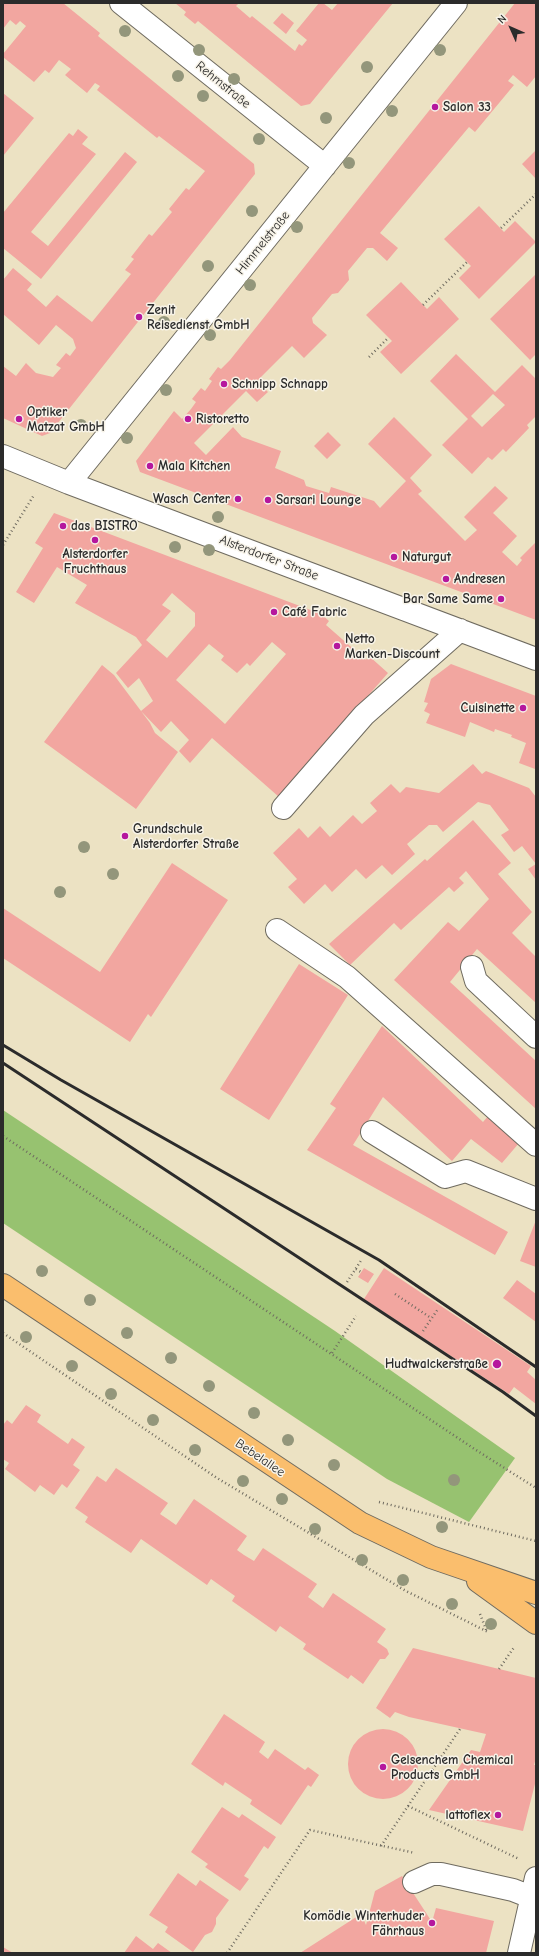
<!DOCTYPE html>
<meta charset="utf-8">
<style>
body{margin:0}
#map{position:relative;width:539px;height:1956px;overflow:hidden;background:#ece2c3;font-family:"Comic Neue",sans-serif}
canvas{display:block}
.frame{position:absolute;inset:0;border:4px solid #2b2b2b;pointer-events:none}
.north{position:absolute;left:491px;top:8px;width:40px;height:40px;-webkit-text-stroke:3px #f7f3e8;paint-order:stroke;rotate:315deg;font-size:11px;font-weight:700;line-height:16px;text-align:center;color:#2b2b2b}
.north::after{content:'';display:block;margin:auto;width:14px;height:18px;background:#2b2b2b;clip-path:polygon(50% 0,100% 100%,50% 72%,0 100%)}
</style>
<div id="map">
<canvas width="539" height="1956"></canvas>
<div class="frame"></div>
<div class="north">N</div>
</div>
<script>
const g = document.querySelector('canvas').getContext('2d');
g.lineJoin = 'round';
function paint(path, color) { g.fillStyle = color; g.fill(path, 'evenodd'); }
const shape = rows => new Path2D(rows.map(r => 'M' + r).join(''));
function stroke(path, color, width, dash) { g.strokeStyle = color; g.lineWidth = width; g.lineCap = dash ? 'butt' : 'round'; g.setLineDash(dash || []); g.stroke(path); }
function label(font, color, halo, rows, align = 'center') {
  g.font = font + ' "Comic Neue",sans-serif'; g.lineWidth = 3; g.setLineDash([]); g.textBaseline = 'middle'; g.strokeStyle = halo; g.fillStyle = color; for (const [text, x, y, turn = 0] of rows) {
    g.save(); g.translate(x, y); g.rotate((+turn || 0) * Math.PI / 180); g.textAlign = isNaN(turn) ? turn : align; if (halo) g.strokeText(text, 0, 0); g.fillText(text, 0, 0); g.restore();
  }
}
const green = shape([
 [3,1110,335,1331,515,1458,469,1522,387,1479,3,1223]
]);
const building = shape([
 [3,3,63,3,100,33,98,36,254,164,255,174,50,433,42,436,3,418,3,366,16,376,26,363,36,373,53,377,61,368,56,365,66,353,70,356,76,348,73,339,56,325,39,345,3,314,3,280,13,268,32,284,27,290,46,307,57,295,92,322,131,274,125,270,134,259,131,257,149,234,152,236,172,212,169,209,186,188,189,190,205,171,159,136,157,138,97,90,100,86,95,83,87,93,65,75,71,69,59,60,49,73,45,70,34,82,3,57,3,54,26,26,20,21,16,25,10,20,3,29],
 [175,3,239,3,236,6,250,18,252,16,295,51,299,44,302,46,307,40,296,31,319,3,323,3,332,10,338,3,393,3,310,104,301,106,198,21,195,24,184,15,186,12],
 [515,3,536,3,536,76,527,87,513,75,508,81,514,85,475,132,469,127,380,233,398,248,387,261,373,248,367,248,348,271,349,280,338,293,332,294,312,318,313,323,327,335,304,358,292,346,257,381,268,392,257,402,246,391,194,443,206,455,233,427,242,437,281,451,275,468,304,480,306,486,329,493,331,487,374,501,380,508,406,481,368,444,394,417,432,455,410,478,422,491,418,494,465,541,477,530,464,517,495,486,508,498,493,513,517,536,502,552,517,566,522,560,520,558,536,542,536,620,140,472,136,461,174,411,182,419,191,409,196,402,192,399,201,388,205,391,212,381,209,379,218,367,221,369,230,360],
 [282,13,294,23,286,34,273,23],
 [3,93,34,118,3,156],
 [78,129,88,137,82,144,96,154,31,232,48,246,125,152,137,162,41,279,3,248,3,213,69,133,73,136],
 [536,150,536,179,522,164],
 [479,206,504,232,515,221,536,242,479,299,459,278,471,266,444,239],
 [536,274,536,354,530,360,490,319],
 [401,282,427,309,439,297,459,319,401,374,380,352,392,341,366,315],
 [456,354,495,392,522,365,536,379,536,416,527,425,529,428,506,452,503,449,492,460,488,457,472,474,442,445,468,419,430,381],
 [493,394,505,405,482,427,471,416],
 [328,432,341,445,327,459,314,446],
 [54,513,321,614,329,621,326,625,366,660,369,656,388,673,279,797,212,738,190,763,179,751,189,740,171,721,161,732,141,711,153,701,139,678,128,688,116,673,142,645,136,637,75,603,87,585,57,567,34,603,16,592,43,548,35,543],
 [172,593,195,613,195,626,167,658,146,640,171,611,162,605],
 [272,642,286,654,225,724,176,680,209,644,224,656,221,660,237,673,247,663,250,666],
 [451,664,536,696,535,769,519,763,526,743,511,737,512,735,495,729,494,732,470,722,465,737,426,723,430,714,424,711,428,703,424,702,431,679],
 [102,665,114,675,150,723,155,733,178,752,136,809,44,742],
 [473,764,482,774,486,771,529,788,536,797,536,880,528,869,536,864,522,846,514,852,501,835,509,830,490,805,478,802,443,832,437,825,429,825,407,844,415,854,392,875,382,865,366,879,356,869,332,892,325,884,304,904,288,887,297,879,273,853,299,828,308,838,320,826,330,837,353,815,362,824,377,811,370,803,391,784,400,793,406,787,439,793],
 [473,820,511,863,498,874,532,912,512,933,536,957,536,1003,477,949,450,982,536,1061,536,1109,394,980,448,922,459,931,489,899,466,871,459,878,464,883,454,892,449,887,401,930,394,923,350,965,329,944,425,859,427,861],
 [172,863,228,900,151,1017,148,1014,130,1042,3,958,3,908,100,972],
 [299,964,348,995,269,1120,220,1089],
 [382,1026,483,1122,489,1115,519,1143,502,1163,471,1139,452,1161,383,1097,353,1145,508,1232,495,1255,307,1150,336,1108,330,1104],
 [536,1220,536,1267,520,1261],
 [364,1268,374,1274,368,1283,358,1277],
 [384,1268,531,1366,527,1372,536,1380,536,1404,514,1387,509,1394,364,1299],
 [517,1280,536,1294,536,1322,503,1298],
 [26,1405,41,1415,37,1422,68,1444,72,1438,85,1447,73,1465,80,1470,67,1488,62,1484,54,1495,40,1485,35,1492,5,1469,9,1463,3,1459,3,1425,7,1420,12,1424],
 [116,1468,168,1503,160,1514,169,1520,176,1525,194,1499,247,1536,237,1550,244,1555,254,1561,263,1548,317,1584,308,1597,323,1608,333,1593,386,1629,377,1642,387,1649,389,1654,385,1659,380,1659,363,1684,351,1675,348,1679,303,1649,306,1644,280,1626,276,1632,232,1601,235,1596,211,1579,207,1585,141,1539,131,1553,85,1522,88,1517,75,1508,97,1476,106,1482],
 [413,1648,536,1678,536,1758,534,1765,536,1765,536,1780,523,1831,429,1810,471,1750,480,1752,486,1734,409,1717,395,1712,390,1718,376,1708],
 [224,1714,265,1742,259,1752,268,1759,275,1749,305,1770,308,1767,319,1775,311,1787,308,1785,281,1825,250,1804,252,1800,225,1782,223,1786,191,1764],
 '348 1764a35 35 0 1 1 70 0a35 35 0 1 1-70 0Z',
 [222,1807,239,1818,242,1814,276,1837,268,1849,264,1846,244,1876,249,1879,240,1891,205,1867,208,1864,191,1852],
 [178,1873,196,1886,200,1880,229,1900,216,1918,216,1924,212,1932,205,1935,193,1952,165,1932,168,1927,149,1915],
 [402,1876,432,1922,436,1908,494,1921,486,1953,300,1953,361,1914,366,1925,375,1891],
 [136,1936,153,1949,158,1943,172,1953,124,1953],
 [3,1947,13,1953,3,1953]
]);
const path = shape([
 [501,228,536,194],
 [423,305,467,262],
 [369,357,388,338],
 [3,545,34,495],
 [3,1136,476,1450,536,1488],
 [356,1269,361,1272],
 [347,1282,362,1259],
 [395,1294,431,1318],
 [423,1331,438,1309],
 [3,1333,217,1478,406,1591,488,1632],
 [332,1353,356,1316],
 [379,1502,536,1541],
 [480,1614,487,1632],
 [499,1669,515,1646],
 [408,1806,519,1859],
 [381,1846,460,1729],
 [227,1953,310,1830,415,1853]
]);
const minor = shape([
 [121,3,325,166],
 [3,456,69,483,536,659],
 [69,483,456,3],
 [283,808,364,715,460,630],
 [277,930,347,977,536,1145],
 [472,967,476,981,536,1037],
 [372,1132,445,1177,466,1171,536,1199],
 [414,1882,432,1874,441,1874,513,1890,536,1899],
 [519,1953,536,1878]
]);
const major = shape([
 [3,1285,360,1523,431,1557,536,1593],
 [478,1581,536,1623]
]);
const rail = shape([
 [3,1045,61,1080,379,1260,536,1367],
 [3,1063,503,1392,536,1416]
]);
const trees = [
 [125,31],
 [199,50],
 [440,50],
 [367,67],
 [178,76],
 [234,79],
 [203,96],
 [392,111],
 [326,118],
 [259,139],
 [349,163],
 [252,211],
 [297,227],
 [208,266],
 [250,285],
 [164,322],
 [210,335],
 [166,390],
 [81,425],
 [127,438],
 [218,517],
 [175,547],
 [209,550],
 [84,847],
 [113,874],
 [60,892],
 [42,1271],
 [90,1300],
 [127,1333],
 [26,1337],
 [171,1358],
 [72,1366],
 [209,1386],
 [111,1394],
 [254,1413],
 [153,1420],
 [288,1440],
 [195,1450],
 [334,1465],
 [454,1480],
 [243,1481],
 [282,1499],
 [442,1527],
 [315,1529],
 [362,1560],
 [403,1580],
 [452,1604],
 [491,1624]
];
const markers = [
 [435,107,4,"#b5179e"],
 [139,317,4,"#b5179e"],
 [224,384,4,"#b5179e"],
 [19,419,4,"#b5179e"],
 [188,419,4,"#b5179e"],
 [150,466,4,"#b5179e"],
 [238,499,4,"#b5179e"],
 [268,500,4,"#b5179e"],
 [63,526,4,"#b5179e"],
 [95,540,4,"#b5179e"],
 [394,557,4,"#b5179e"],
 [446,579,4,"#b5179e"],
 [501,599,4,"#b5179e"],
 [274,612,4,"#b5179e"],
 [337,646,4,"#b5179e"],
 [523,708,4,"#b5179e"],
 [125,836,4,"#b5179e"],
 [497,1364,5,"#b5179e"],
 [383,1767,4,"#b5179e"],
 [498,1815,4,"#b5179e"],
 [432,1923,4,"#b5179e"]
];
const streetNames = [
 ["Rehmstraße",223,85,39],
 ["Himmelstraße",263,243,-51],
 ["Alsterdorfer Straße",269,558,21],
 ["Bebelallee",260,1458,34]
];
const poiNames = [
 ["Salon 33",443,107],
 ["Zenit",147,310],
 ["Reisedienst GmbH",147,325],
 ["Schnipp Schnapp",232,384],
 ["Optiker",27,412],
 ["Matzat GmbH",27,427],
 ["Ristoretto",196,419],
 ["Mala Kitchen",158,466],
 ["Wasch Center",230,499,"right"],
 ["Sarsari Lounge",276,500],
 ["das BISTRO",71,526],
 ["Alsterdorfer",95,554,"center"],
 ["Fruchthaus",95,569,"center"],
 ["Naturgut",402,557],
 ["Andresen",454,579],
 ["Bar Same Same",493,599,"right"],
 ["Café Fabric",282,612],
 ["Netto",345,639],
 ["Marken-Discount",345,654],
 ["Cuisinette",515,708,"right"],
 ["Grundschule",133,829],
 ["Alsterdorfer Straße",133,844],
 ["Hudtwalckerstraße",488,1364,"right"],
 ["Gelsenchem Chemical",391,1760],
 ["Products GmbH",391,1775],
 ["lattoflex",490,1815,"right"],
 ["Komödie Winterhuder",424,1916,"right"],
 ["Fährhaus",424,1931,"right"]
];
paint(green, '#97c270');
paint(building, '#f2a6a0');
stroke(minor, '#6f6b60', 24);
stroke(major, '#6f6b60', 24);
stroke(path, '#6f6b60', 2.5, [1, 3]);
stroke(minor, '#fff', 22);
stroke(major, '#fabe6d', 22);
stroke(rail, '#2b2b2b', 3);
g.fillStyle = '#93967b';
for (const [x, y] of trees) { g.beginPath(); g.arc(x, y, 6, 0, 2 * Math.PI); g.fill(); }
for (const [x, y, r, color] of markers) { const dot = new Path2D(); dot.arc(x, y, r, 0, 2 * Math.PI); g.fillStyle = color; g.fill(dot); stroke(dot, '#f7f3e8', 1.5); }
label('13px', '#2b2b2b', '#f7f3e8', streetNames);
label('bold 13px', '#2b2b2b', '#f7f3e8', poiNames, 'left');
</script>
